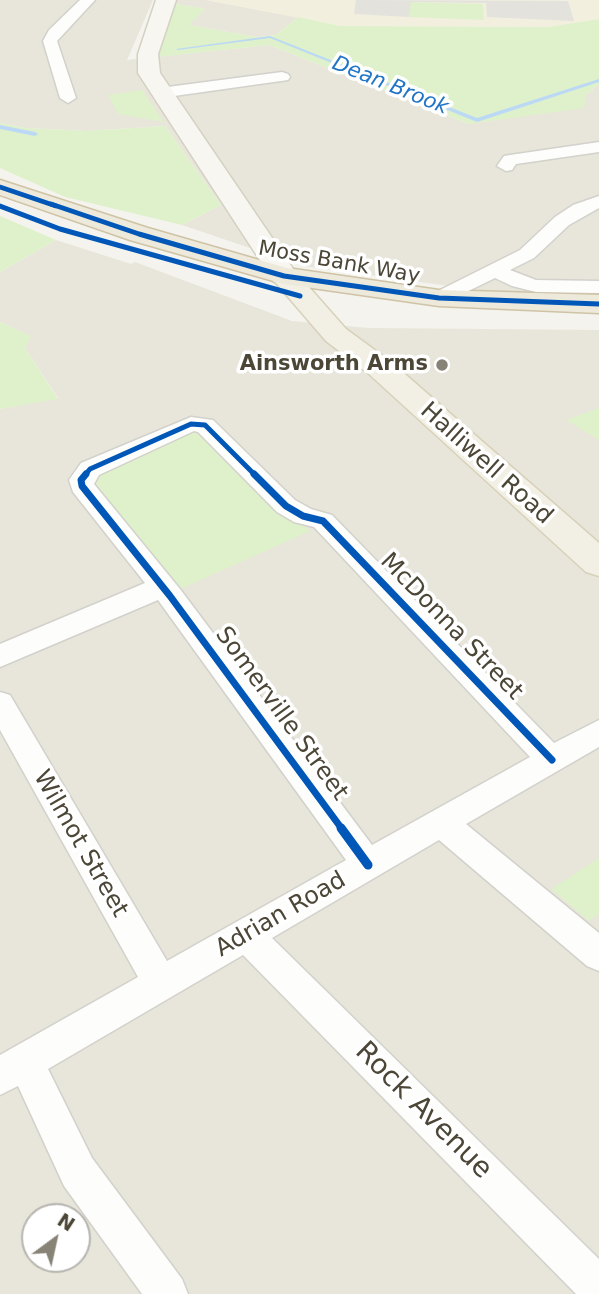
<!DOCTYPE html>
<style>
body{margin:0}
#map{position:relative;width:599px;height:1294px;overflow:hidden;background:#f4f3ed;font-family:"DejaVu Sans",sans-serif}
canvas{display:block}
.north{position:absolute;left:21px;top:1203px;width:70px;height:70px;box-sizing:border-box;background:#fff;border:2px solid #b7b5af;border-radius:50%;rotate:33deg;font-size:19px;font-weight:700;line-height:28px;text-align:center;color:#4c4637}
.north::after{content:'';display:block;margin:auto;width:24px;height:32px;background:#878377;clip-path:polygon(50% 0,100% 100%,50% 72%,0 100%)}
</style>
<div id="map">
<canvas width="599" height="1294"></canvas>
<div class="north">N</div>
</div>
<script>
const g = document.querySelector('canvas').getContext('2d');
g.lineJoin = 'round';
function paint(path, color) { g.fillStyle = color; g.fill(path, 'evenodd'); }
const shape = rows => new Path2D(rows.map(r => 'M' + r).join(''));
function stroke(path, color, width, dash) { g.strokeStyle = color; g.lineWidth = width; g.lineCap = dash ? 'butt' : 'round'; g.setLineDash(dash || []); g.stroke(path); }
function label(font, color, halo, rows, align = 'center') {
  g.font = font + ' "DejaVu Sans",sans-serif'; g.lineWidth = 7; g.setLineDash([]); g.textBaseline = 'middle'; g.strokeStyle = halo; g.fillStyle = color; for (const [text, x, y, turn = 0] of rows) {
    g.save(); g.translate(x, y); g.rotate((+turn || 0) * Math.PI / 180); g.textAlign = isNaN(turn) ? turn : align; if (halo) g.strokeText(text, 0, 0); g.fillText(text, 0, 0); g.restore();
  }
}
const residential = shape([
 [0,0,153,0,127,60,269,45,469,124,586,95,599,84,599,296,508,294,303,266,182,225,221,205,165,126,87,131,25,128,0,123],
 [173,0,206,0,298,17,276,35,257,37,188,25,205,9,171,3],
 [56,240,131,264,135,262,292,321,369,328,599,330,599,1294,0,1294,0,409,58,398,25,348,30,336,0,322,0,272],
 [35,1217,77,1217,77,1259,35,1259]
]);
const education = shape([
 [206,0,599,0,599,19,548,27,340,26]
]);
const green = shape([
 [410,2,483,4,484,20,409,17],
 [171,3,205,9,189,25,257,37,276,35,298,17,340,26,548,27,599,19,599,84,586,95,584,108,469,124,269,45,158,57],
 [142,90,164,122,118,114,108,95],
 [0,123,25,128,87,131,165,126,221,205,182,225,65,197,0,168],
 [0,216,56,240,0,272],
 [0,322,31,336,25,348,58,399,0,409],
 [599,408,599,440,566,420],
 [192,431,204,436,310,531,176,591,92,485,95,470],
 [599,858,599,914,589,921,551,889]
]);
const parking = shape([
 [356,0,568,1,574,21,487,17,486,3,411,2,409,17,354,14]
]);
const stream = shape([
 [270,36,477,118,599,79,599,82,477,122,270,38,178,50,176,49,270,36],
 [0,125,35,132,38,134,35,136,0,129,0,125]
]);
const street = shape([
 [80,0,95,0,57,41,76,98,68,103,60,98,43,41,49,30,80,0],
 [282,72,288,74,290,77,288,80,160,98,152,93,160,88,282,72],
 [599,142,599,152,516,164,512,170,506,171,497,166,504,156,510,155,599,142],
 [599,196,599,208,569,225,534,258,510,270,536,280,599,281,599,293,536,292,512,286,495,278,446,302,432,302,429,298,432,294,520,250,555,217,573,205,599,196],
 [191,417,213,420,295,500,311,509,332,515,554,743,599,720,599,747,466,824,599,933,599,971,587,966,439,840,272,938,599,1259,599,1294,576,1294,243,955,48,1069,92,1158,182,1279,188,1294,142,1294,64,1186,18,1086,0,1095,0,1055,138,977,0,730,0,692,10,695,167,961,346,860,158,600,0,667,0,644,145,583,73,492,69,480,81,463,191,417],
 [194,431,198,432,277,512,294,522,314,527,530,757,372,845,180,589,94,484,99,475,194,431]
]);
const secondary = shape([
 [156,0,176,0,158,54,160,73,298,276,294,282,284,284,274,282,138,73,138,54,156,0]
]);
const primary = shape([
 [284,268,294,270,346,329,391,362,599,543,599,576,586,572,369,374,326,341,270,276,274,270,284,268]
]);
const highway = shape([
 [0,180,148,228,287,268,439,290,599,295,599,313,439,306,284,284,130,240,0,195,0,180]
]);
const cyclewayFar3 = shape([
 [0,187,56,206]
]);
const cyclewayFar2 = shape([
 [51,204,139,234,284,276,439,298,599,304],
 [0,206,60,229,300,296],
 [85,475,90,469,191,424,205,425,255,475]
]);
const cyclewayFar1 = shape([
 [86,474,81,480,82,486,170,596,342,829],
 [254,474,286,506,303,516,323,521,552,760]
]);
const cycleway = shape([
 [341,828,368,865]
]);
const markers = [
 [442,365,7,"#878377"]
];
const farWaternames = [
 ["Dean Brook",390,86,22]
];
const farStreetnames = [
 ["Moss Bank Way",339,263,10]
];
const farPoinames = [
 ["Ainsworth Arms",428,365]
];
const streetNames = [
 ["Halliwell Road",486,464,42],
 ["McDonna Street",451,627,46],
 ["Somerville Street",281,714,54],
 ["Wilmot Street",80,844,60],
 ["Adrian Road",281,915,-30]
];
const nearStreetnames = [
 ["Rock Avenue",423,1111,45]
];
paint(residential, '#e8e5da');
paint(education, '#f2efdf');
paint(green, '#dff1cb');
paint(parking, '#e3e2dc');
paint(stream, '#bbd9f5');
stroke(street, '#d2d1cb', 3);
stroke(secondary, '#d4d1c3', 3);
stroke(primary, '#d8d1b9', 3);
stroke(highway, '#cfc3a6', 3);
paint(street, '#fdfdfc');
paint(secondary, '#f7f6f1');
paint(primary, '#f2f0e5');
paint(highway, '#ede9db');
stroke(cyclewayFar3, '#0057b8', 4.5);
stroke(cyclewayFar2, '#0057b8', 5);
stroke(cyclewayFar1, '#0057b8', 7);
stroke(cycleway, '#0057b8', 9);
for (const [x, y, r, color] of markers) { const dot = new Path2D(); dot.arc(x, y, r, 0, 2 * Math.PI); g.fillStyle = color; g.fill(dot); stroke(dot, '#fff', 2.5); }
label('italic 21px', '#2274c6', '#fff', farWaternames);
label('21px', '#4c4637', '#fff', farStreetnames);
label('bold 21px', '#4c4637', '#fff', farPoinames, 'right');
label('24px', '#4c4637', '#fff', streetNames);
label('28px', '#4c4637', '#fff', nearStreetnames);
</script>
